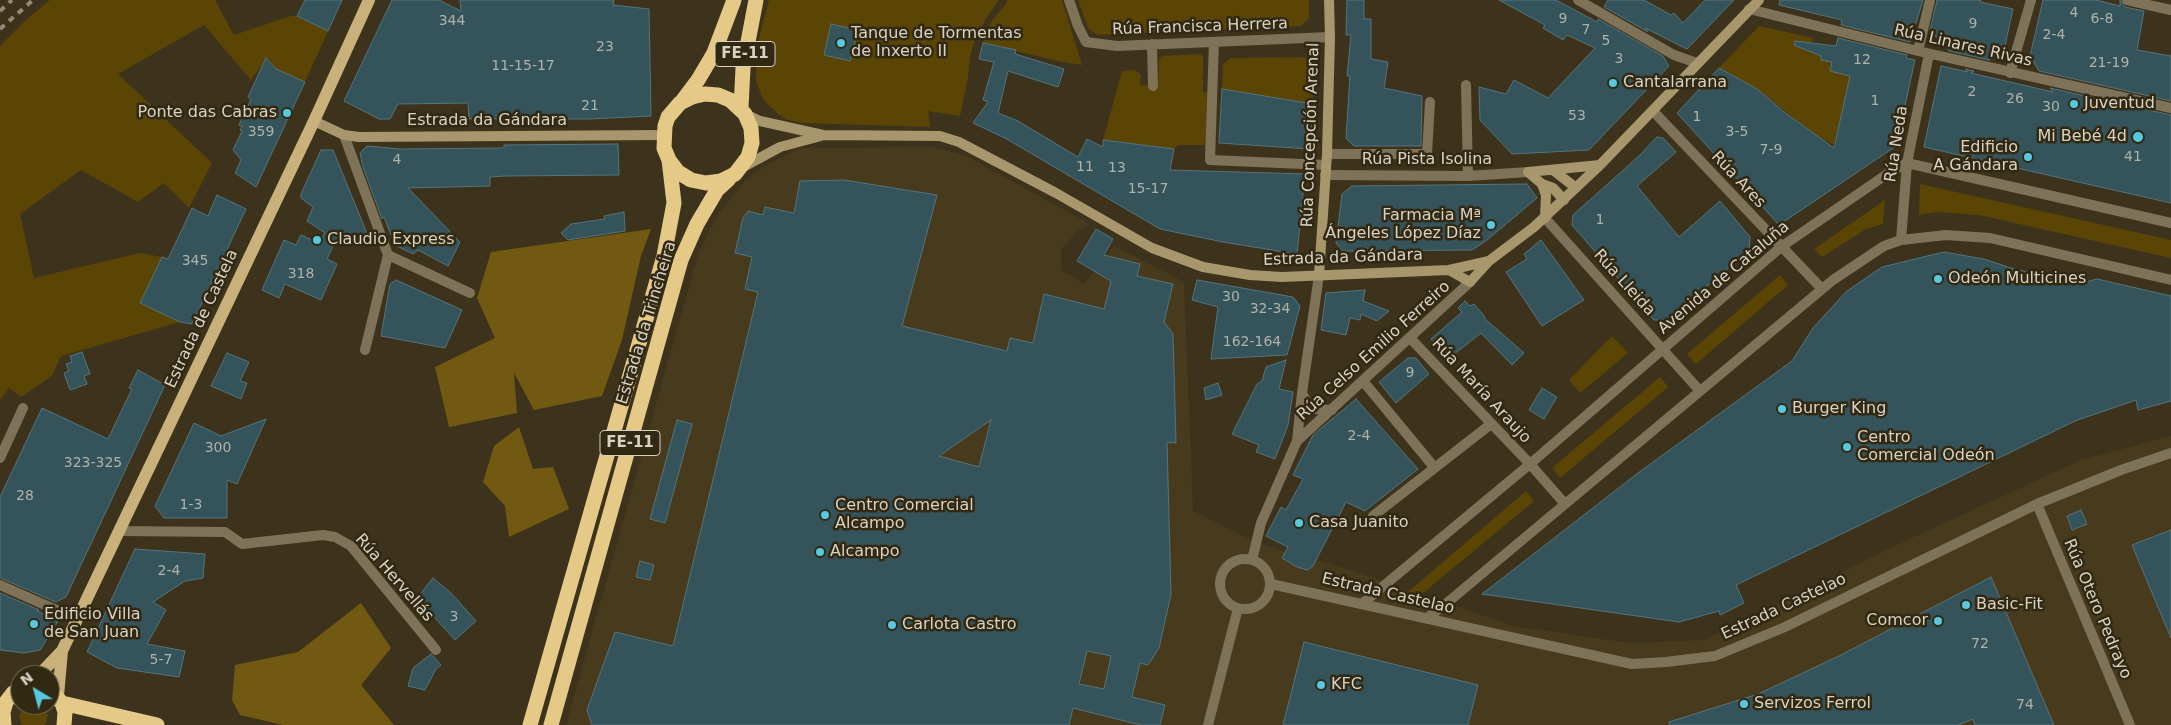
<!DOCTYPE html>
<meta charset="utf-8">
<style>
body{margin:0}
#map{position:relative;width:2171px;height:725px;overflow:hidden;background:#3d331c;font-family:"DejaVu Sans",sans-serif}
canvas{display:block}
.north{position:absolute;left:10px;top:665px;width:50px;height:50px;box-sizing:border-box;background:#322912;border:1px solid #746d59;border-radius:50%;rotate:323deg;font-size:14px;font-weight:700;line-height:20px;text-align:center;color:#d8d2c4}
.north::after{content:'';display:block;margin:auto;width:18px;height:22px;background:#56c9e1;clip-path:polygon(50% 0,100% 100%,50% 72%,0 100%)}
</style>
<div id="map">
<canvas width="2171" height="725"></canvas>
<div class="north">N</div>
</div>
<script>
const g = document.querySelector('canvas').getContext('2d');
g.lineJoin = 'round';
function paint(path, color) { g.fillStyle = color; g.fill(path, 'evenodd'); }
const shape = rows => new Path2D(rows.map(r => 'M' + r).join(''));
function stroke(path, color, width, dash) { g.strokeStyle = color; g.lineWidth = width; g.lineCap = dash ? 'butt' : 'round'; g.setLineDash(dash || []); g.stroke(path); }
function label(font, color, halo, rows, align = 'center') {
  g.font = font + ' "DejaVu Sans",sans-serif'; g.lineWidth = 5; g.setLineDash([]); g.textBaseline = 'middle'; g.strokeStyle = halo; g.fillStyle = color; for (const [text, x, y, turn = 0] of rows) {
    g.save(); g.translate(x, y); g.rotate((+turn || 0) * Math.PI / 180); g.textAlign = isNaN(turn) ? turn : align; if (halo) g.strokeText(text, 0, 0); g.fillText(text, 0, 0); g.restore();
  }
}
const built = shape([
 [932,147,966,156,1090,224,1078,230,1061,250,1061,270,1084,284,1114,246,1184,282,1193,511,1258,543,1347,569,1513,626,1629,643,1705,640,1890,548,2081,460,2171,436,2171,725,566,725,699,251,719,213,745,181,764,166,800,148]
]);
const green = shape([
 [50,0,215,0,234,35,291,16,297,16,328,31,305,82,276,69,266,59,251,80,204,25,118,74,212,163,189,208,164,183,138,202,81,170,20,214,34,278,140,253,162,257,140,303,180,322,61,356,52,376,21,397,9,388,0,400,0,46,28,18],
 [769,0,999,0,985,20,975,40,970,56,968,78,960,116,928,111,930,127,803,123,788,120,778,114,763,99,756,81,757,46],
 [1007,0,1062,0,1082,65,1062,62,983,43,991,22,1006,4],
 [1078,0,1309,0,1309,19,1300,26,1097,35,1088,28],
 [1759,26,1813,38,1810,51,1832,62,1869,75,1848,88,1834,145,1815,135,1757,89,1719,68],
 [1201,54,1203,57,1203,92,1207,93,1206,145,1178,145,1174,149,1103,140,1122,71,1134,70,1141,75,1140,85,1158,86,1159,59,1162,56],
 [1304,57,1312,64,1313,104,1278,98,1257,113,1257,95,1222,89,1223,64,1231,58],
 [1920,184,2171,240,2171,258,1979,215,1936,212,1919,215],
 [1885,200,1883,224,1866,229,1822,257,1814,249],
 [1780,275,1788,285,1696,364,1687,354],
 [1612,336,1628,353,1580,393,1569,380],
 [1660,377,1668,387,1560,478,1552,468],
 [1526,491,1534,501,1423,593,1408,592],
 [26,705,43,707,48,715,45,725,22,725,19,716]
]);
const forest = shape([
 [651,229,641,256,622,340,602,396,534,410,514,373,517,413,449,427,435,367,495,338,477,298,491,252],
 [519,427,533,469,553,467,569,509,509,537,505,506,483,482,494,446],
 [361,603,391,648,361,685,394,725,283,725,240,715,232,700,235,665,298,652]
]);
const building = shape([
 [305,0,342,0,328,31,297,16,305,0],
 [392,0,439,0,461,11,460,0,614,0,613,5,649,9,651,116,589,119,469,119,468,103,398,104,390,119,379,119,344,101,392,0],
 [1347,0,1364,0,1364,19,1371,19,1371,59,1388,62,1384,88,1422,96,1421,146,1354,146,1346,138,1350,76,1347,76,1351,35,1346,35,1347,0],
 [1499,0,1556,0,1597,22,1598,19,1663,56,1669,66,1589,150,1512,154,1480,120,1479,87,1506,94,1514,80,1548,98,1595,48,1567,35,1563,40,1543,28,1545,25,1499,0],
 [1608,0,1644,0,1671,15,1674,13,1683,23,1705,0,1734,0,1687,49,1645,28,1648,32,1604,7,1608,0],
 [1780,0,1923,0,1910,42,1841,25,1842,20,1779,5,1780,0],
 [1937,0,1981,0,1980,2,2013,9,2004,50,1989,60,1949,51,1930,30,1937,0],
 [2043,0,2096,0,2120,6,2120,0,2125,7,2144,11,2137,50,2171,56,2171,101,2039,71,2030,56,2043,0],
 [831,24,858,30,850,61,824,55,831,24],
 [1838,38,1907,55,1906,58,1915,60,1896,146,1779,225,1677,113,1719,68,1757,89,1784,112,1834,148,1850,76,1830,71,1832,62,1821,60,1821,56,1794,45,1795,41,1836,46,1838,38],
 [983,43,1016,50,1015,54,1064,69,1058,87,1008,71,998,113,1018,121,1078,157,1087,139,1103,147,1103,140,1174,149,1170,170,1305,174,1297,254,1223,242,1160,229,1005,138,973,123,988,102,983,100,994,62,979,59,983,43],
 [266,58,276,69,305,82,256,187,235,173,241,160,233,150,242,131,240,130,242,127,239,125,251,99,248,97,266,58],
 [1941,66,1968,72,1965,69,1974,71,1971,73,2053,92,2050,88,2171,115,2171,203,1924,147,1941,66],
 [1222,89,1313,104,1310,149,1219,143,1222,89],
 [1657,137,1663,138,1676,152,1637,186,1679,237,1720,201,1750,237,1749,251,1666,320,1654,320,1572,225,1573,215,1639,156,1657,137],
 [618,144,619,175,504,176,490,177,490,186,408,188,460,242,448,266,418,250,413,254,395,245,384,217,382,219,363,167,360,153,367,146,401,149,504,148,504,145,618,144],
 [321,150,333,150,368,236,361,245,340,231,327,259,337,264,321,300,285,284,279,298,262,290,284,240,296,245,301,235,319,243,325,233,307,221,313,207,301,198,301,194,321,150],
 [844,180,937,195,902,326,1007,351,1010,338,1033,343,1044,294,1104,309,1111,281,1077,261,1096,229,1113,239,1104,255,1140,264,1137,276,1173,284,1164,322,1173,334,1176,443,1167,442,1171,594,1159,648,1148,665,1140,663,1132,697,1165,705,1160,725,1141,725,1073,708,1069,725,592,725,587,710,615,632,673,646,758,292,745,289,752,257,735,253,743,218,748,211,763,215,765,207,794,213,800,181,844,180],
 [991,420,979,467,939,456,991,420],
 [1087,651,1111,656,1104,689,1079,684,1087,651],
 [1527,184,1537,198,1487,240,1472,250,1343,251,1336,243,1342,194,1352,186,1527,184],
 [217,195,246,209,192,324,180,322,140,303,162,257,168,259,192,208,208,216,217,195],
 [624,212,625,231,568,240,561,233,571,224,605,219,604,216,624,212],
 [1541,240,1584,300,1542,326,1506,272,1527,259,1524,254,1541,240],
 [1944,252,1984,259,2014,269,2078,284,2097,279,2171,296,2171,401,2138,410,2136,400,2075,421,1736,585,1744,603,1720,615,1719,611,1679,622,1482,594,1638,473,1792,361,1813,328,1847,291,1882,267,1944,252],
 [396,280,462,310,445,348,381,336,390,284,396,280],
 [1197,280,1293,297,1300,306,1287,355,1211,359,1218,307,1192,300,1197,280],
 [1365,290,1363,301,1389,311,1377,321,1361,314,1360,320,1350,318,1346,335,1321,330,1326,293,1365,290],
 [1465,301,1470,306,1474,304,1485,317,1484,318,1524,353,1512,365,1481,333,1448,359,1431,339,1462,312,1458,308,1465,301],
 [82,352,90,374,84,376,87,384,70,390,64,373,69,371,66,364,72,362,70,356,82,352],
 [227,353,249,362,240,381,247,383,241,399,211,386,227,353],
 [1408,358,1416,358,1429,374,1396,403,1379,382,1408,358],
 [1286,360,1279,389,1293,392,1288,425,1275,459,1256,452,1259,445,1232,434,1257,384,1262,381,1266,367,1286,360],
 [138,370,165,385,66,597,56,602,0,578,0,497,42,408,108,439,132,389,129,388,138,370],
 [1218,383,1222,395,1206,400,1204,388,1218,383],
 [1542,388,1557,397,1544,419,1529,410,1542,388],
 [1356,399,1418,469,1365,511,1346,502,1313,566,1308,570,1297,567,1282,558,1288,547,1266,536,1281,507,1286,510,1303,479,1293,475,1313,435,1356,399],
 [266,419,237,484,227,480,227,518,164,518,155,506,194,423,221,436,266,419],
 [677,420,692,424,665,523,650,519,677,420],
 [2081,510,2087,524,2072,530,2067,516,2081,510],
 [2171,530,2171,638,2132,545,2171,530],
 [135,549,205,554,203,578,185,581,153,602,166,610,147,644,185,651,179,677,117,668,87,652,135,549],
 [640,561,654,565,650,580,636,577,640,561],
 [1991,577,2054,725,1975,725,1973,719,1958,725,1670,725,1669,722,1758,694,1837,657,1991,577],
 [433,578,452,594,476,621,455,640,417,598,433,578],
 [0,593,39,610,37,611,58,621,40,650,24,653,0,650,0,593],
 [1304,642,1478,685,1468,725,1283,725,1304,642],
 [431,654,441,665,436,669,425,690,408,686,413,668,431,654]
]);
const street = shape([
 [1069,0,1078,26,1086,42,1117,46,1330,37],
 [1578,0,1674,55,1697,63],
 [2127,0,2171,10],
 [1749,9,1918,51,2171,108],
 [1214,42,1210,160,1326,165],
 [1152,44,1153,86],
 [1918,51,1930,0],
 [2010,73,2031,0],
 [1466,85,1468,176],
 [1653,111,1822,289],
 [344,135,388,255,365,350],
 [1327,154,1427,154,1430,102],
 [1325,175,1468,176,1528,172],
 [1545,218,1700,391],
 [1901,240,1907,163,1929,54],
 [388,255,470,293],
 [1410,338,1530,464,1565,504],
 [1363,381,1434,467],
 [1302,393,1308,405,1315,409,1332,410],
 [1297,441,1470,282],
 [0,458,23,408],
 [2037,504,2130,725],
 [1373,516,1491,424],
 [119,531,225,532,242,544,323,535,335,537,351,546,436,650],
 '1220 584a25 25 0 1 1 50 0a25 25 0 1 1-50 0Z',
 [1252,560,1261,523,1297,441,1302,393,1319,275],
 [1271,584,1632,664,1666,662,1715,656,1785,627,2037,504,2121,470,2171,453],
 [0,585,77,619],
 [1363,603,1530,464,1781,247,1890,172,1907,163,2171,223],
 [1427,618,1442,607,1833,280,1884,246,1901,240,1946,235,1990,238,2171,280],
 [1208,725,1238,608]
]);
const secondary = shape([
 [745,114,760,121,823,135,940,136,959,142,1056,193,1152,248,1203,267,1250,275,1282,277,1449,270,1489,261,1534,227,1600,165,1759,0],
 [314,121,344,135,359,137,663,135],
 [745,166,780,147,821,136],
 [1553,170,1576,188],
 [1528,172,1600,165],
 [1528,172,1542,184,1553,188,1564,200],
 [1542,184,1546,195,1545,218],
 [1449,270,1470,282,1489,261],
 [1319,275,1327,154,1330,37,1329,0]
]);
const primary = shape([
 [39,675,62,651],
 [58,696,62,651,314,121,369,0]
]);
const highway = shape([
 [683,100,698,80,714,53,734,0],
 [741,108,743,68,756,0],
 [50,690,62,703,65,712,64,725],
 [62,703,157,725],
 [4,725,3,712,6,702,13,693,20,689],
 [530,725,664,256,674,203,669,160,664,148,665,126,668,117,680,103,692,97,705,94,718,95,730,100,745,114,751,128,752,143,748,157,735,174,721,181,706,183,691,180,678,172,669,160],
 [551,725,681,260,697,224,717,190,729,179]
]);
const rail = shape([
 [0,11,12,0],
 [0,29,33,0]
]);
const markers = [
 [841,43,5,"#56c9e1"],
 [1613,83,5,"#56c9e1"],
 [2074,104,5,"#56c9e1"],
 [287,113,5,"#56c9e1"],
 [2138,137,6,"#56c9e1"],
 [2028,157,5,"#56c9e1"],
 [1491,225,5,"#56c9e1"],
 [317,240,5,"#56c9e1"],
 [1938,279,5,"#56c9e1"],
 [1782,409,5,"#56c9e1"],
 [1847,447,5,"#56c9e1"],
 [825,515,5,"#56c9e1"],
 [1299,523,5,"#56c9e1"],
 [820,552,5,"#56c9e1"],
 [1966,605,5,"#56c9e1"],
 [1938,621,5,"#56c9e1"],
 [34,624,5,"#56c9e1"],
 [892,625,5,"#56c9e1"],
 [1321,685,5,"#56c9e1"],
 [1744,704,5,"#56c9e1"]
];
const numberNames = [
 ["4",2074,13],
 ["9",1563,19],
 ["6-8",2102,19],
 ["344",452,21],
 ["9",1973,24],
 ["7",1586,30],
 ["2-4",2054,35],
 ["5",1606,41],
 ["23",605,47],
 ["3",1619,59],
 ["12",1862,60],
 ["21-19",2109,63],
 ["11-15-17",523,66],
 ["2",1972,92],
 ["26",2015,99],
 ["1",1875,101],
 ["21",590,106],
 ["30",2051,107],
 ["53",1577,116],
 ["1",1697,117],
 ["359",261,132],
 ["3-5",1737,132],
 ["7-9",1771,150],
 ["41",2133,157],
 ["4",397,160],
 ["11",1085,167],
 ["13",1117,168],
 ["15-17",1148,189],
 ["1",1600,220],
 ["345",195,261],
 ["318",301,274],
 ["30",1231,297],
 ["32-34",1270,309],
 ["162-164",1252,342],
 ["9",1410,373],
 ["2-4",1359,436],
 ["300",218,448],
 ["323-325",93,463],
 ["28",25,496],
 ["1-3",191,505],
 ["2-4",169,571],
 ["3",454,617],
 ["72",1980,644],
 ["5-7",161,660],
 ["74",2025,705]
];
const shields = [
 [745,54,60],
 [630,443,60]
];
const shieldNames = [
 ["FE-11",745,54],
 ["FE-11",630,443]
];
const streetNames = [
 ["Rúa Francisca Herrera",1200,27,-2],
 ["Rúa Linares Rivas",1963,46,13],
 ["Estrada da Gándara",487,121],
 ["Rúa Concepción Arenal",1311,135,-88],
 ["Rúa Neda",1897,144,-81],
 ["Rúa Pista Isolina",1427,160],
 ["Rúa Ares",1738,180,47],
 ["Estrada da Gándara",1343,258,-2],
 ["Avenida de Cataluña",1724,278,-40],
 ["Rúa Lleida",1624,283,48],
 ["Estrada de Castela",202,319,-65],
 ["Estrada da Trincheira",647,323,-73],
 ["Rúa Celso Emilio Ferreiro",1374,351,-42],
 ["Rúa María Araujo",1481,391,47],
 ["Rúa Hervellás",394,578,49],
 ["Estrada Castelao",1388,594,13],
 ["Estrada Castelao",1784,607,-25],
 ["Rúa Otero Pedrayo",2097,609,67]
];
const poiNames = [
 ["Tanque de Tormentas",851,34],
 ["de Inxerto II",851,52],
 ["Cantalarrana",1623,83],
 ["Juventud",2084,104],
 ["Ponte das Cabras",277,113,"right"],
 ["Mi Bebé 4d",2127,137,"right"],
 ["Edificio",2018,148,"right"],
 ["A Gándara",2018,166,"right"],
 ["Farmacia Mª",1481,216,"right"],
 ["Ángeles López Díaz",1481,234,"right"],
 ["Claudio Express",327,240],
 ["Odeón Multicines",1948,279],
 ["Burger King",1792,409],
 ["Centro",1857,438],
 ["Comercial Odeón",1857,456],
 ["Centro Comercial",835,506],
 ["Alcampo",835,524],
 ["Casa Juanito",1309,523],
 ["Alcampo",830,552],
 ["Basic-Fit",1976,605],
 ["Edificio Villa",44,615],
 ["de San Juan",44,633],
 ["Comcor",1928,621,"right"],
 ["Carlota Castro",902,625],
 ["KFC",1331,685],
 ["Servizos Ferrol",1754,704]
];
paint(built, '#483b1d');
paint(green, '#5b4504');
paint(forest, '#725911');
paint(building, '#34535a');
stroke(building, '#54757c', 1);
stroke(street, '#7e7359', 10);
stroke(secondary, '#a8966c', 10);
stroke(primary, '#c8b17a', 12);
stroke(highway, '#e5c987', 15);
stroke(rail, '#928a78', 4, [6, 6]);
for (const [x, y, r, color] of markers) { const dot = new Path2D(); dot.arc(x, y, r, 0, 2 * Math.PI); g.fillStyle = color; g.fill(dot); stroke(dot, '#322912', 2); }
label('14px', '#afb2aa', null, numberNames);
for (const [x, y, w] of shields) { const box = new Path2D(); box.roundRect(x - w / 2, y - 12.5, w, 25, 4); g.fillStyle = '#322912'; g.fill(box); stroke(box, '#d8d2c4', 1); }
label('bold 15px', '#d8d2c4', null, shieldNames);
label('16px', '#d8d2c4', '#322912', streetNames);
label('16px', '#d8d2c4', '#322912', poiNames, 'left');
</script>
